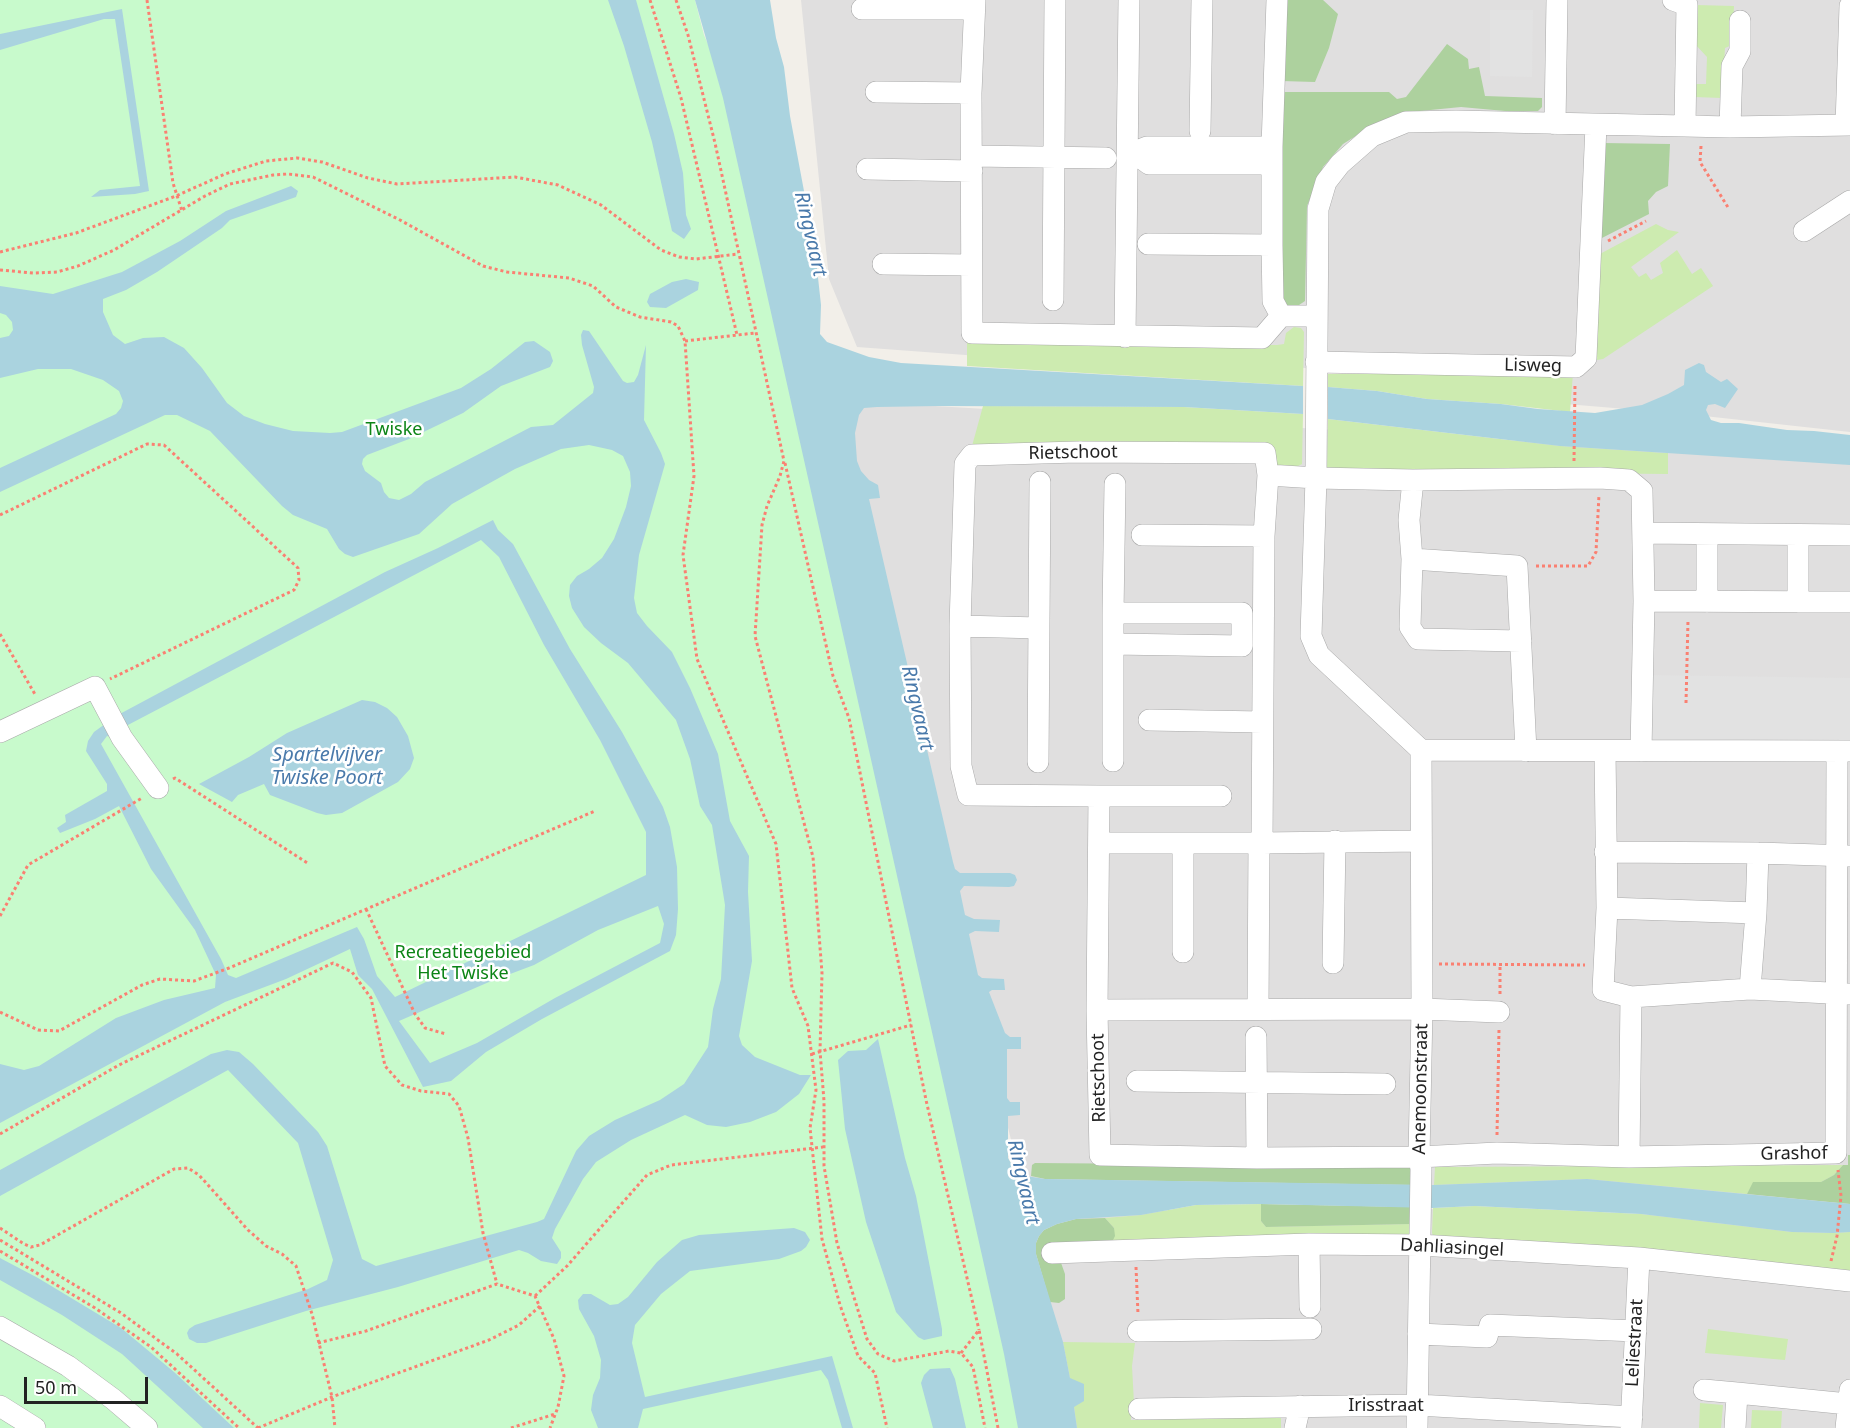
<!DOCTYPE html>
<style>
body{margin:0}
#map{position:relative;width:1850px;height:1428px;overflow:hidden;background:#f2efe9;font-family:"Noto Sans",sans-serif}
canvas{display:block}
.scale{position:absolute;left:24px;top:1377px;width:124px;height:27px;box-sizing:border-box;border:3px solid #222;border-top:0;padding-left:8px;font-size:18px;line-height:21px;white-space:nowrap;color:#222;-webkit-text-stroke:4px #fff;paint-order:stroke}
</style>
<div id="map">
<canvas width="1850" height="1428"></canvas>
<div class="scale">50 m</div>
</div>
<script>
const g = document.querySelector('canvas').getContext('2d');
g.lineJoin = 'round';
function paint(path, color) { g.fillStyle = color; g.fill(path, 'evenodd'); }
const shape = rows => new Path2D(rows.map(r => 'M' + r).join(''));
function stroke(path, color, width, dash) { g.strokeStyle = color; g.lineWidth = width; g.lineCap = dash ? 'butt' : 'round'; g.setLineDash(dash || []); g.stroke(path); }
function label(font, color, halo, rows, align = 'center') {
  g.font = font + ' "Noto Sans",sans-serif'; g.lineWidth = 5; g.setLineDash([]); g.textBaseline = 'middle'; g.strokeStyle = halo; g.fillStyle = color; for (const [text, x, y, turn = 0] of rows) {
    g.save(); g.translate(x, y); g.rotate((+turn || 0) * Math.PI / 180); g.textAlign = isNaN(turn) ? turn : align; if (halo) g.strokeText(text, 0, 0); g.fillText(text, 0, 0); g.restore();
  }
}
const residential = shape([
 [801,0,1850,0,1850,432,1686,414,1566,404,1553,392,1160,354,1020,359,857,347,829,279],
 [836,400,1850,461,1850,1210,1022,1183,914,756],
 [1454,1209,1850,1220,1850,1428,1065,1428,1020,1211]
]);
const grass = shape([
 [1696,5,1734,6,1732,45,1725,48,1722,98,1694,97,1695,84,1706,84,1707,57,1695,44],
 [1656,224,1668,230,1679,232,1631,267,1639,277,1646,273,1651,280,1663,273,1660,263,1677,250,1692,274,1701,268,1713,286,1603,359,1597,360,1598,255],
 [1294,327,1301,328,1304,332,1303,386,967,366,967,343,1277,345,1284,344,1286,333],
 [1573,373,1570,412,1501,404,1427,399,1377,391,1328,387,1328,374],
 [983,406,1184,407,1303,414,1302,464,1294,468,1284,469,1270,461,972,446],
 [1328,419,1560,446,1665,453,1668,453,1668,474,1327,471],
 [1843,1165,1834,1175,1821,1182,1754,1182,1747,1194,1587,1179,1434,1185,1435,1167],
 [1261,1204,1261,1221,1266,1227,1411,1224,1412,1237,1110,1246,1114,1228,1105,1218,1141,1215,1196,1205],
 [1475,1206,1641,1214,1792,1232,1833,1233,1850,1232,1850,1274,1434,1238,1432,1233,1433,1208],
 [1708,1329,1788,1339,1785,1360,1705,1353],
 [1063,1342,1135,1343,1132,1366,1134,1403,1130,1404,1131,1420,1281,1417,1281,1428,1077,1428,1070,1378],
 [1700,1403,1723,1405,1721,1428,1699,1428],
 [1752,1410,1782,1411,1781,1428,1751,1428]
]);
const forest = shape([
 [1282,0,1323,0,1338,14,1329,48,1315,82,1281,81],
 [1447,44,1468,59,1469,69,1479,67,1485,96,1542,98,1542,107,1538,111,1505,111,1461,107,1420,111,1378,122,1343,144,1323,167,1307,206,1305,301,1296,307,1278,305,1281,92,1389,92,1397,99,1406,97],
 [1603,143,1670,144,1668,186,1656,192,1648,201,1649,214,1598,240],
 [1848,1155,1850,1155,1850,1204,1747,1194,1753,1182,1821,1182,1834,1175,1843,1165,1848,1165],
 [1035,1163,1412,1166,1412,1185,1045,1179,1031,1176,1032,1165],
 [1261,1204,1412,1207,1411,1224,1266,1227,1261,1221],
 [1105,1218,1114,1228,1115,1236,1110,1246,1060,1260,1065,1274,1065,1299,1059,1303,1050,1302,1036,1254,1036,1243,1039,1236,1044,1230,1057,1224,1076,1219]
]);
const park = shape([
 [0,0,695,0,704,35,742,123,1024,1428,0,1428]
]);
const parking = shape([
 [1490,10,1533,10,1532,77,1490,76],
 [1649,675,1850,678,1850,746,1648,743]
]);
const water = shape([
 [608,0,636,0,674,134,683,173,686,215,691,229,684,239,672,231,652,142,624,46],
 [695,0,770,0,776,38,784,67,790,116,815,250,821,305,820,334,827,342,869,357,901,363,1303,386,1303,414,1184,407,939,406,877,407,864,408,859,415,855,433,857,461,861,471,869,480,878,485,880,498,869,499,953,862,955,869,960,873,1010,873,1015,875,1017,880,1014,886,1009,887,964,886,960,891,965,915,974,919,1000,920,999,932,975,931,969,934,978,975,982,978,1004,979,1005,990,992,990,989,992,1005,1033,1010,1037,1021,1037,1021,1049,1007,1049,1007,1098,1010,1102,1020,1102,1020,1115,1008,1116,1008,1158,1015,1170,1026,1176,1045,1179,1434,1185,1587,1179,1850,1204,1850,1232,1833,1233,1792,1232,1641,1214,1475,1206,1433,1208,1261,1204,1196,1205,1141,1215,1076,1219,1057,1224,1044,1230,1039,1236,1036,1243,1036,1254,1063,1342,1070,1378,1084,1384,1084,1401,1074,1407,1077,1428,1018,1428,1004,1354,723,98],
 [122,9,149,191,135,194,91,197,100,190,140,186,115,19,104,19,0,50,0,34],
 [291,186,298,191,296,197,230,220,222,228,157,272,126,290,103,299,103,312,113,335,125,344,143,338,164,337,184,348,202,368,227,403,244,416,265,424,293,431,330,433,342,432,461,388,491,369,525,342,534,341,550,352,553,361,550,367,501,386,463,413,409,439,367,455,363,459,362,464,365,471,381,483,384,492,389,498,399,500,411,494,425,482,531,427,553,425,593,393,594,387,582,345,581,335,583,330,589,331,623,381,627,383,634,382,638,375,646,345,644,420,661,453,665,464,639,555,634,598,637,613,647,626,672,652,690,688,718,754,730,821,749,856,748,892,752,961,739,1036,742,1045,755,1057,800,1075,811,1075,799,1094,776,1112,750,1122,726,1127,707,1125,685,1115,631,1140,596,1162,583,1179,555,1229,552,1238,561,1252,561,1258,557,1264,541,1261,528,1253,519,1250,398,1287,306,1311,206,1343,197,1343,189,1339,187,1333,189,1329,195,1325,308,1289,327,1280,333,1260,298,1143,228,1070,0,1196,0,1170,211,1054,227,1050,239,1052,253,1064,318,1132,327,1146,362,1259,376,1266,537,1222,544,1219,576,1151,589,1136,615,1120,660,1100,684,1084,708,1047,713,1009,721,979,725,905,712,825,700,806,690,759,676,720,628,663,601,643,584,627,572,608,569,596,570,585,577,576,589,569,602,558,614,539,626,507,631,486,630,472,623,456,612,450,589,445,561,449,515,469,452,504,419,534,353,557,345,554,339,549,327,529,293,515,282,506,210,431,177,415,165,415,0,492,0,468,116,414,121,408,123,401,119,391,103,380,71,369,38,369,0,378,0,338,9,336,13,330,12,322,6,315,0,313,0,286,53,294,122,272,180,241,226,211],
 [686,279,699,282,698,290,666,308,650,307,647,302,650,294,672,282],
 [1699,363,1704,365,1706,372,1721,382,1727,379,1738,389,1725,408,1715,404,1708,405,1706,410,1711,420,1721,423,1739,423,1787,430,1814,431,1850,435,1850,465,1560,446,1328,419,1328,387,1377,391,1427,399,1501,404,1538,409,1595,413,1642,405,1668,394,1684,385,1685,370],
 [493,520,498,530,513,544,570,649,622,732,663,807,670,827,677,867,678,909,676,935,670,951,542,1019,486,1052,451,1081,423,1087,372,989,358,975,350,949,286,979,225,1002,0,1123,0,1064,24,1070,39,1066,116,1018,164,1000,215,988,216,975,195,930,151,869,119,806,95,819,60,833,57,828,66,822,65,815,107,791,107,784,86,751,88,741,94,732,116,716,385,572,438,548],
 [481,540,499,557,544,645,600,740,646,832,646,875,395,997,377,976,364,939,357,927,236,978,228,975,221,959,101,744,107,736,116,738,126,726],
 [658,906,664,924,660,943,555,998,477,1043,430,1063,399,1021,489,982,534,965,598,930],
 [362,700,375,702,387,708,397,717,408,736,414,758,410,769,398,782,342,813,326,815,317,813,270,795,264,784,238,795,232,802,199,784,249,757,287,733],
 [878,1039,905,1158,916,1196,942,1329,942,1336,924,1340,918,1337,896,1312,866,1222,845,1129,838,1060,848,1051,866,1050],
 [794,1228,805,1232,810,1240,806,1247,801,1251,779,1259,690,1271,661,1294,635,1325,632,1343,645,1397,832,1356,853,1428,842,1428,828,1380,821,1370,643,1409,638,1428,598,1428,591,1410,593,1395,600,1378,601,1360,594,1336,579,1309,578,1300,583,1294,591,1294,610,1305,618,1304,628,1297,657,1262,682,1240,699,1235],
 [0,1258,38,1278,121,1328,174,1372,234,1428,203,1428,122,1354,62,1315,0,1280],
 [950,1368,955,1379,966,1428,933,1428,921,1383,924,1375,930,1369]
]);
const path = shape([
 [147,0,173,183,182,211],
 [650,0,681,98,737,335],
 [676,0,688,35,715,143,784,461,780,476,767,506,762,525,755,636,813,857,822,973,820,1051,824,1101,824,1166,837,1243,867,1339,878,1354,894,1361,949,1351,961,1353,973,1367,985,1428],
 [1701,146,1700,162,1729,209],
 [1608,241,1646,221],
 [0,252,76,233,176,196,225,174,266,161,297,158,322,162,368,178,397,184,515,177,558,185,601,205,661,250,679,257,696,259,738,254],
 [0,270,33,273,57,272,78,266,114,250,205,196,230,184,273,175,288,174,313,177,400,220,483,266,507,272,569,278,593,286,616,307,640,317,671,322,678,326,685,341,694,476,683,555,697,659,776,844,792,988,808,1026,816,1090,810,1128,822,1239,840,1305,858,1356,875,1373,887,1428],
 [685,341,755,333],
 [1574,461,1575,384],
 [785,463,833,676,849,718,926,1100,979,1330],
 [0,515,147,444,164,445,298,568,299,580,294,590,110,679],
 [1536,566,1588,566,1596,552,1599,495],
 [0,634,36,696],
 [1686,703,1688,620],
 [173,779,175,778,309,864],
 [366,909,415,1014,425,1028,446,1034],
 [0,916,28,865,142,798],
 [1439,964,1585,965],
 [1500,994,1500,965],
 [0,1012,38,1030,59,1031,142,985,160,979,194,981,229,968,595,811],
 [812,1054,911,1025],
 [0,1134,119,1065,333,963,352,972,371,998,385,1066,402,1085,421,1091,449,1094,459,1106,468,1138,483,1233,497,1284],
 [1497,1135,1499,1030],
 [0,1228,24,1244,31,1247,40,1245,174,1169,188,1168,199,1175,248,1230,266,1246,282,1254,296,1266,312,1314,332,1397,335,1428],
 [0,1240,121,1313,177,1354,258,1428],
 [0,1251,95,1308,151,1347,239,1428],
 [1831,1261,1837,1236,1841,1196,1838,1170],
 [1136,1267,1138,1314],
 [535,1296,567,1266,647,1175,671,1165,823,1147],
 [318,1343,366,1331,497,1284,535,1296,554,1339,564,1376,558,1407,550,1428],
 [961,1353,979,1330,998,1428],
 [258,1428,332,1397,489,1340,519,1325,540,1306],
 [511,1428,555,1414]
]);
const minor = shape([
 [975,0,971,93,972,333,1262,338,1281,316,1317,316],
 [1673,0,1687,5,1685,125],
 [862,9,963,9,974,0],
 [876,92,971,93],
 [1555,124,1557,0],
 [1846,125,1850,6],
 [1850,125,1730,127,1456,121,1406,122,1372,136,1340,164,1326,182,1318,209,1316,478,1311,636,1319,655,1421,750,1850,751],
 [1730,127,1732,66,1740,51,1740,21],
 [1200,131,1202,0],
 [973,156,1106,158],
 [1272,164,1149,164,1141,158,1142,149,1147,147,1272,147],
 [867,169,972,171],
 [1804,231,1850,201],
 [1148,244,1272,245,1272,147,1277,0],
 [1272,245,1273,301,1281,316],
 [883,264,971,265],
 [1053,300,1055,0],
 [1125,337,1129,0],
 [1316,362,1576,367,1586,358,1596,125],
 [1268,475,1316,478,1413,480,1600,478,1629,480,1642,491,1644,601,1641,751],
 [1413,480,1409,520,1412,559,1410,627,1418,639,1521,641],
 [1644,533,1850,535],
 [1142,535,1264,536],
 [1412,559,1517,566,1526,751],
 [1644,601,1850,602],
 [1707,602,1707,534],
 [1798,602,1798,535],
 [1113,613,1242,613,1242,646,1113,644,1113,613],
 [1113,613,1115,484],
 [960,626,1039,628],
 [1113,644,1113,761],
 [1149,720,1262,722],
 [0,732,95,687,122,738,158,788],
 [1605,751,1607,908,1603,990,1631,997,1750,989,1849,994],
 [1038,762,1040,482],
 [1099,796,1221,796],
 [1421,841,1262,843,1264,536,1268,475,1265,453,1077,452,972,455,965,464,960,626,961,766,968,795,1099,796,1097,1010,1100,1155,1257,1158,1419,1157,1497,1153,1629,1157,1836,1153,1837,751],
 [1099,843,1262,843],
 [1605,852,1758,853,1850,856],
 [1607,908,1756,913,1750,989],
 [1756,913,1758,853],
 [1183,952,1183,843],
 [1333,963,1335,841],
 [1258,1009,1259,843],
 [1097,1010,1422,1009,1499,1012],
 [1256,1037,1257,1158],
 [1137,1081,1385,1084],
 [1629,1157,1631,997],
 [1309,1244,1310,1307],
 [1052,1253,1309,1244,1420,1245,1639,1258,1850,1281],
 [0,1327,68,1366,113,1399,147,1428],
 [1138,1331,1311,1329],
 [1418,1334,1487,1337,1490,1325,1636,1331],
 [1704,1390,1737,1393],
 [0,1406,35,1428],
 [1139,1409,1417,1405,1632,1417],
 [1295,1428,1300,1406],
 [1417,1428,1421,1169,1419,1157,1422,1009,1421,750],
 [1631,1428,1639,1258],
 [1735,1428,1737,1393,1848,1404],
 [1846,1428,1850,1390]
]);
const streetNames = [
 ["Lisweg",1533,366,1],
 ["Rietschoot",1073,453,-1],
 ["Rietschoot",1099,1078,-91],
 ["Anemoonstraat",1421,1089,-89],
 ["Grashof",1794,1154,-1],
 ["Dahliasingel",1452,1248,3],
 ["Leliestraat",1635,1343,-87],
 ["Irisstraat",1386,1406]
];
const parkNames = [
 ["Twiske",394,430],
 ["Recreatiegebied",463,953],
 ["Het Twiske",463,974]
];
const waterNames = [
 ["Ringvaart",810,234,77],
 ["Ringvaart",917,708,77],
 ["Spartelvijver",327,755],
 ["Twiske Poort",327,778],
 ["Ringvaart",1023,1182,77]
];
paint(residential, '#e0dfdf');
paint(grass, '#cdebb0');
paint(forest, '#add19e');
paint(park, '#c8facc');
paint(parking, '#e2e2e2');
paint(water, '#aad3df');
stroke(minor, '#a9a9a9', 22);
stroke(path, '#fa8072', 3, [3, 3]);
stroke(minor, '#fff', 21);
label('18px', '#222', '#fff', streetNames);
label('18px', '#0c8416', '#fff', parkNames);
label('italic 20px', '#4a7aab', '#fff', waterNames);
</script>
